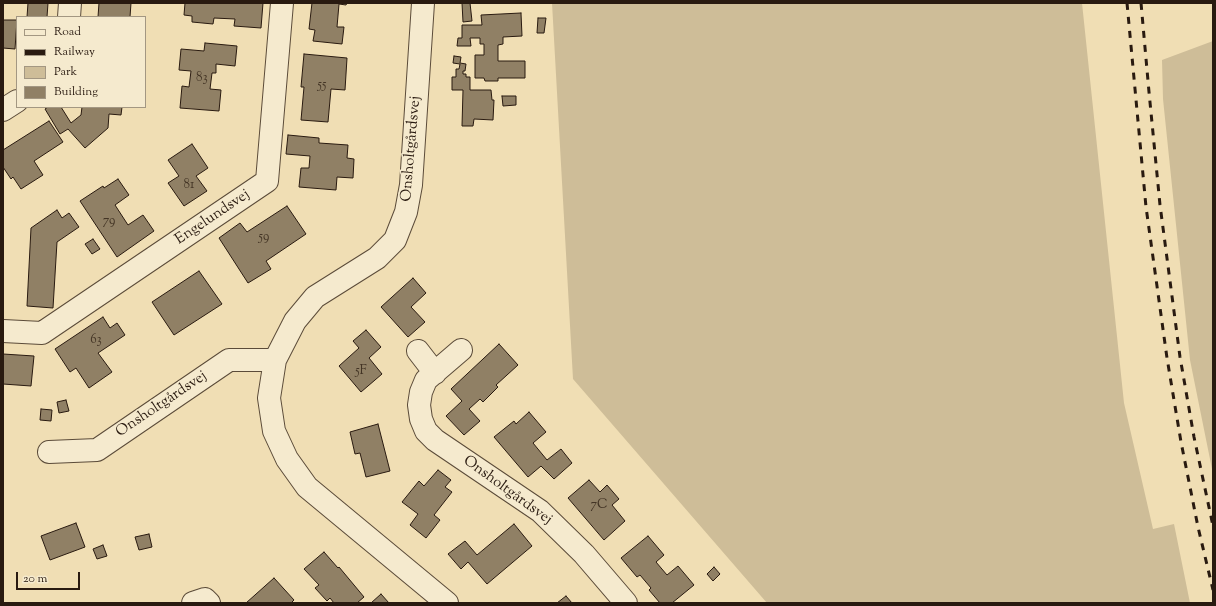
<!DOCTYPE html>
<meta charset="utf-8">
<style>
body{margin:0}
#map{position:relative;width:1216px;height:606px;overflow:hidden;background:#f0deb4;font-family:"Sorts Mill Goudy",serif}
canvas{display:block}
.frame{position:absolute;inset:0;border:4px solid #291a10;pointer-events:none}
.legend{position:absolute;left:16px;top:16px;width:130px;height:92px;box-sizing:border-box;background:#f5eace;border:1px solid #a39782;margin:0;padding:5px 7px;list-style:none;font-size:12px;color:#291a10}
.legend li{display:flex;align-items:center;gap:8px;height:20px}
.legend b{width:20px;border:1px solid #a39782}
.scale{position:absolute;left:16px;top:572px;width:64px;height:18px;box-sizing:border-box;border:2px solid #291a10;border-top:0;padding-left:5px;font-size:12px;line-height:14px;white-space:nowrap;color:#291a10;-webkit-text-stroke:3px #f5eace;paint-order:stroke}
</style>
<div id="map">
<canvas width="1216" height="606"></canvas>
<div class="frame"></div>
<ul class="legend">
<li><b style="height:5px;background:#f5eace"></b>Road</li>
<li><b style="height:5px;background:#291a10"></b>Railway</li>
<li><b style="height:11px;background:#cebd98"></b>Park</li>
<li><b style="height:11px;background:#908065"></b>Building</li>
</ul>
<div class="scale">20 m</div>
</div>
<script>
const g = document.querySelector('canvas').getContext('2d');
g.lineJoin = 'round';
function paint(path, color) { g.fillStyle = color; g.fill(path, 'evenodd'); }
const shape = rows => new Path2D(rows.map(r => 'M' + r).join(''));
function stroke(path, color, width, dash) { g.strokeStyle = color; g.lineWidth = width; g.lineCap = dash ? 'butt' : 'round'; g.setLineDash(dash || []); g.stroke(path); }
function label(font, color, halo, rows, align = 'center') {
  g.font = font + ' "Sorts Mill Goudy",serif'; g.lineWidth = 3; g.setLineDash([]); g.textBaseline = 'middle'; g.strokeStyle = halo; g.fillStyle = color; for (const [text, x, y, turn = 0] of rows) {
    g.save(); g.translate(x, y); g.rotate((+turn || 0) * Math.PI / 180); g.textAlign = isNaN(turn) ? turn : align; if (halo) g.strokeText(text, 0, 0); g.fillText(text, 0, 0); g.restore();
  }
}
const green = shape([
 [552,3,1082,3,1124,403,1153,529,1174,524,1190,603,767,603,573,379],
 [1213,41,1213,474,1190,360,1163,99,1162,60]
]);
const building = shape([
 [28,3,48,3,47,17,27,17,28,3],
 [99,3,131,3,130,17,98,17,99,3],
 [185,3,263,3,261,28,234,26,235,19,214,18,213,24,192,22,192,16,184,15,185,3],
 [312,3,347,3,346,5,339,4,337,27,344,27,342,44,313,41,315,30,309,29,312,3],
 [462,3,470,3,472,21,463,22,462,3],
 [521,13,522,36,503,37,503,44,498,45,498,61,525,61,525,78,498,78,498,81,485,81,484,78,475,78,475,55,484,55,484,44,480,44,480,38,470,38,471,46,457,46,458,38,462,38,462,25,482,25,481,15,521,13],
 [538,18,546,18,544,33,537,33,538,18],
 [3,20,17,20,15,49,3,48,3,20],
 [205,43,237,46,235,66,216,64,216,73,212,73,210,89,221,90,219,111,180,108,182,86,189,87,191,71,179,70,181,49,204,51,205,43],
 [304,54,347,58,345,90,331,89,328,122,301,120,304,87,301,87,304,54],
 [454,56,461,57,460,63,466,64,465,71,463,71,463,74,466,74,466,77,470,77,470,90,491,90,492,100,494,100,493,120,474,119,473,126,462,126,463,90,452,90,452,77,456,77,456,69,459,69,460,64,453,63,454,56],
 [502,96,516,96,516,105,503,106,502,96],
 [48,107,61,107,71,123,81,115,82,107,122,107,121,115,109,114,108,128,85,148,68,129,60,134,45,109,48,107],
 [49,121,63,142,34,161,43,175,21,189,13,177,11,179,3,167,3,150,49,121],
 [288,135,319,138,319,143,348,145,347,158,354,159,353,178,337,177,336,190,299,187,301,168,309,168,310,156,286,154,288,135],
 [192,144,208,168,196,176,207,191,184,206,168,183,179,176,168,160,192,144],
 [118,179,129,195,115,205,128,225,143,215,154,231,117,257,80,201,103,186,104,188,118,179],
 [287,206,306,234,266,261,271,269,248,283,219,238,240,223,247,232,287,206],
 [57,210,62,218,69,213,79,227,57,242,53,308,27,306,31,228,57,210],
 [93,239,100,249,92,254,85,244,93,239],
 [199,271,222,304,174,335,152,302,199,271],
 [413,278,426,293,411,307,425,322,408,337,381,307,413,278],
 [103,317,110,328,117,323,125,335,98,353,112,372,89,388,76,368,70,372,55,349,103,317],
 [366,330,381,347,369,358,382,374,361,392,339,366,359,348,353,341,366,330],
 [499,344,518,365,496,385,498,387,483,402,480,399,469,409,480,421,464,435,446,416,462,401,451,389,499,344],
 [3,354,34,356,31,386,3,384,3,354],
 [66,400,69,411,59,413,57,402,66,400],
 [41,409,52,410,51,421,40,420,41,409],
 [529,412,546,432,533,443,547,460,561,449,572,463,554,479,541,466,528,477,494,437,514,421,516,424,529,412],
 [378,424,390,471,366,477,360,453,355,454,350,432,378,424],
 [438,470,451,480,445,487,452,492,434,515,440,520,426,538,410,525,418,514,402,502,419,481,424,486,438,470],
 [589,480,600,492,607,485,619,499,612,505,625,521,604,540,568,498,589,480],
 [76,523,85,547,50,560,41,536,76,523],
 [514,524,532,546,487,584,468,562,461,569,448,554,465,541,477,555,514,524],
 [149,534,152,547,139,550,135,537,149,534],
 [648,536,664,555,656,562,667,575,678,566,694,585,672,603,660,603,649,590,651,588,640,575,637,577,621,558,648,536],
 [103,545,107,556,97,559,93,549,103,545],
 [324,552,338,568,339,567,364,597,357,603,334,603,330,598,327,601,315,588,319,585,304,569,324,552],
 [714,567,720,574,713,581,707,574,714,567],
 [274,578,294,600,291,603,246,603,274,578],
 [381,594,389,603,371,603,381,594],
 [566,596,572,603,557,603,566,596]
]);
const minor = shape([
 [423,3,411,185,406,212,395,240,377,258,315,297,295,321,275,360,269,398,274,431,287,459,307,487,447,603],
 [69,17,70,3],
 [3,110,17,101],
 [3,331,42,333,267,181,282,3],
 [461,350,426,380,421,392,419,405,421,419,426,431,435,440,540,511,584,554,626,603],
 [418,351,435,373],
 [49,452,97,450,229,360,275,360],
 [193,603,205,599,209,603]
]);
const rail = shape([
 [1127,3,1146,207,1167,358,1181,442,1198,527,1213,590],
 [1141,3,1149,92,1160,205,1180,357,1194,437,1213,526]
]);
const numberNames = [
 ["83",202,79],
 ["55",322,86],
 ["81",189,186],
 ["79",109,222],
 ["59",264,238],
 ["63",96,341],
 ["5F",361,372],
 ["7C",599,506]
];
const streetNames = [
 ["Onsholtgårdsvej",412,149,-85],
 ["Engelundsvej",213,218,-34],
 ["Onsholtgårdsvej",162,405,-34],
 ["Onsholtgårdsvej",507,491,36]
];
paint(green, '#cebd98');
paint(building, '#908065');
stroke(building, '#291a10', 1);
stroke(minor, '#5b4b39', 24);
stroke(minor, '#f5eace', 22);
stroke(rail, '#291a10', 3, [7, 7]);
label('13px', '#433425', null, numberNames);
label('15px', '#291a10', '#f5eace', streetNames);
</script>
